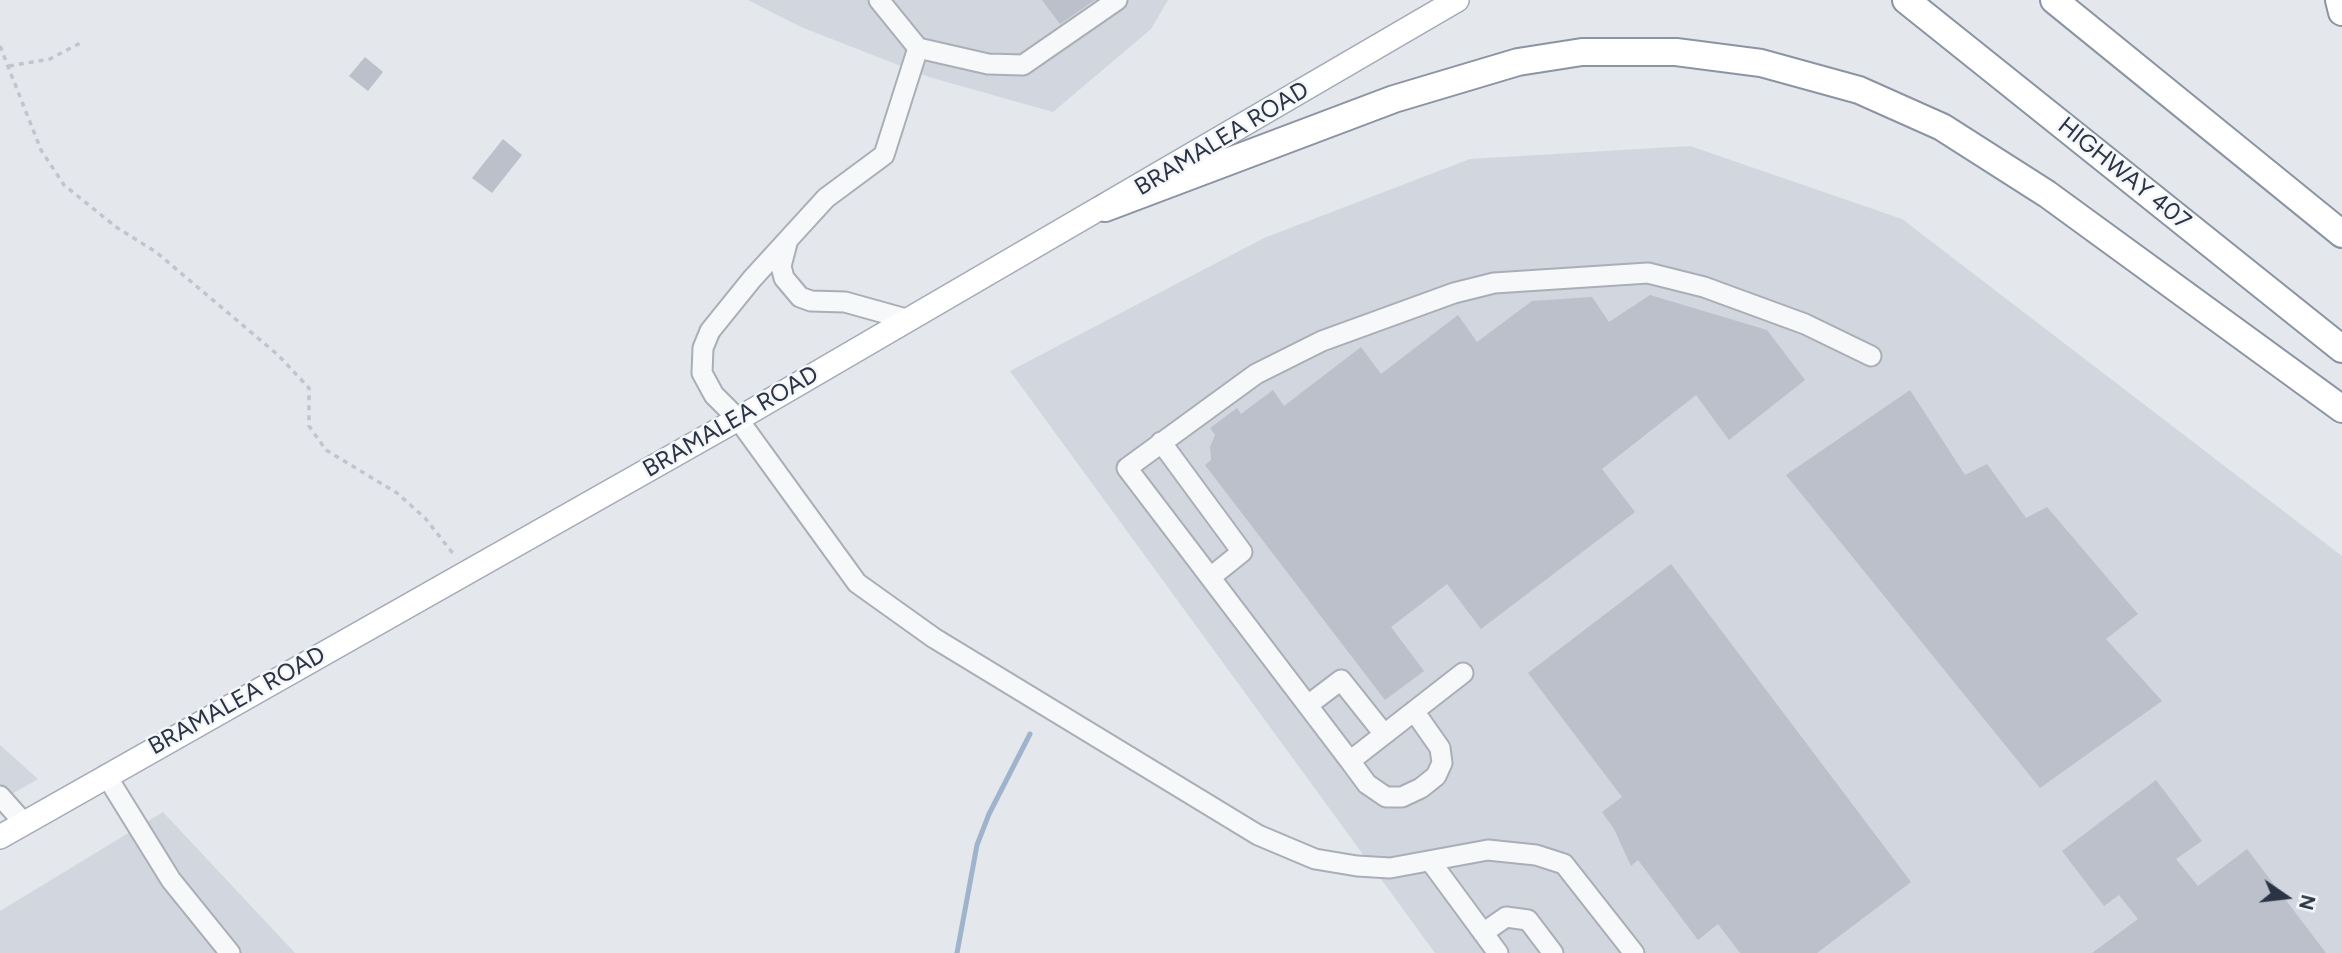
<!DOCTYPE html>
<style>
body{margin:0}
#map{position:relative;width:2342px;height:953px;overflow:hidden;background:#e4e7ec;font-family:Figtree,sans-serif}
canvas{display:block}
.north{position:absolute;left:2251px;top:862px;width:70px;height:70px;-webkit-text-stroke:5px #f4f6f9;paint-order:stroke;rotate:104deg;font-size:19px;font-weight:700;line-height:28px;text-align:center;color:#2b3445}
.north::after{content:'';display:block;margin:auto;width:24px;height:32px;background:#2b3445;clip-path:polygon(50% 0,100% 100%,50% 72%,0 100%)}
</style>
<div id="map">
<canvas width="2342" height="953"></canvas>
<div class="north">N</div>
</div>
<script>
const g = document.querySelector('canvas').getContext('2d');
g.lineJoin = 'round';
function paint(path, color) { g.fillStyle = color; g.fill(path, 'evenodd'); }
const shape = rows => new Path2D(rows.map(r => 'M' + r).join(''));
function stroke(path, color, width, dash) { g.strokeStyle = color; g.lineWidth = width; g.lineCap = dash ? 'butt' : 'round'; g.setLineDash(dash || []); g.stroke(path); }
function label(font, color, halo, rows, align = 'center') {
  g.font = font + ' Figtree,sans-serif'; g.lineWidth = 5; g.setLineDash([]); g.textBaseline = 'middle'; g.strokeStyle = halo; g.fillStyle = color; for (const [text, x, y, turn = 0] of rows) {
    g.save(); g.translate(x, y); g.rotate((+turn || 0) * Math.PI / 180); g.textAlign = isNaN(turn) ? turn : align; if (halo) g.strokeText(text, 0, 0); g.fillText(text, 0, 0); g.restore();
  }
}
const built = shape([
 [748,0,1168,0,1151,29,1053,112,929,77,801,27],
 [1690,146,1902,219,2342,556,2342,953,1435,953,1010,371,1264,238,1470,159],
 [0,745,38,779,0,801],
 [163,812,295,953,0,953,0,911]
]);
const stream = shape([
 [957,953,977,845,989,814,1030,734]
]);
const building = shape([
 [1042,0,1095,0,1060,24],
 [365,57,383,72,368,91,349,76],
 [503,139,522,155,492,193,472,178],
 [1650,295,1767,330,1805,380,1729,440,1696,395,1602,469,1635,512,1481,629,1447,584,1391,627,1424,671,1385,700,1205,465,1211,460,1210,447,1215,435,1210,428,1237,408,1241,414,1273,390,1284,406,1361,347,1381,374,1458,315,1477,342,1532,301,1592,297,1609,322],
 [1910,390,1965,475,1987,464,2026,518,2047,507,2138,614,2106,639,2162,701,2040,788,1786,475],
 [1671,564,1911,882,1817,953,1740,953,1718,924,1698,940,1638,860,1631,866,1614,829,1602,812,1622,797,1528,673],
 [2156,780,2202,841,2176,859,2198,886,2247,849,2326,953,2092,953,2138,919,2119,895,2104,906,2062,851]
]);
const path = shape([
 [0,46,41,150,64,185,116,227,156,252,278,355,309,388,309,426,326,450,397,493,425,518,455,556],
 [9,66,50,59,84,41]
]);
const minor = shape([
 [879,0,918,48,988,64,1023,65,1117,0],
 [918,48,884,155,826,198,752,279,710,331,703,348,702,373,714,395,738,419,857,583,934,638,1258,835,1315,859,1357,866,1390,868,1488,850,1536,855,1564,864,1634,953],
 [787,243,781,266,784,278,800,297,811,301,845,302,906,319],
 [1161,442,1242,552,1212,576],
 [1463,673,1350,761,1127,468,1256,374,1322,341,1454,293,1494,283,1648,273,1704,287,1805,324,1871,356],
 [1308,705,1341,680,1384,734],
 [1350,761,1367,784,1386,797,1402,797,1421,788,1436,776,1442,763,1440,748,1414,711],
 [106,775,171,880,230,953],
 [0,796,24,823],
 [1431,862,1498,953],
 [1483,933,1506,917,1528,920,1553,953]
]);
const major = shape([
 [0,837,738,419,1457,0]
]);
const highway = shape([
 [1906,0,2342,349],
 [2054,0,2342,234],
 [2339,0,2342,12],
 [1105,208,1394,99,1518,62,1582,52,1676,52,1761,63,1859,90,1942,127,2047,194,2342,409]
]);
const streetNames = [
 ["BRAMALEA ROAD",1222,139,-31],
 ["HIGHWAY 407",2124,174,39],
 ["BRAMALEA ROAD",731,422,-30],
 ["BRAMALEA ROAD",237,701,-29]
];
paint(built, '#d2d6de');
stroke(stream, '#9fb4cc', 5);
paint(building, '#bbc0ca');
stroke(minor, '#a9aeb7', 23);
stroke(major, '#a3abb8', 26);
stroke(highway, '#8b94a3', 30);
stroke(path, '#c2c5cb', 3.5, [5, 5]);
stroke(minor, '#f7f8fa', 19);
stroke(major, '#fff', 23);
stroke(highway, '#fff', 26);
label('24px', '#2b3445', '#f4f6f9', streetNames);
</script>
